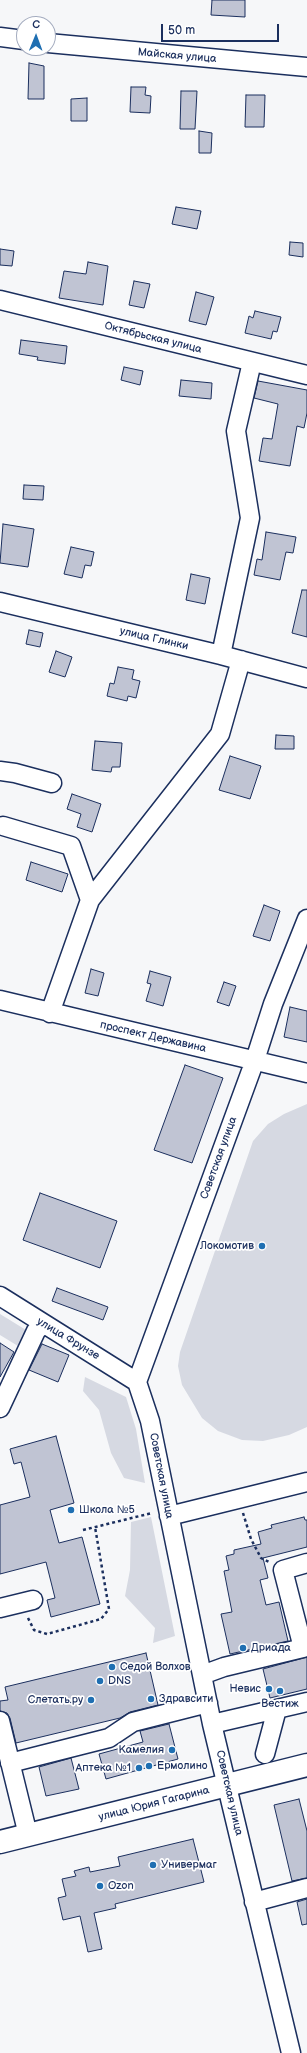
<!DOCTYPE html>
<meta charset="utf-8">
<style>
body{margin:0}
#map{position:relative;width:307px;height:2053px;overflow:hidden;background:#f6f7f9;font-family:"Balsamiq Sans",sans-serif}
canvas{display:block}
.north{position:absolute;left:16px;top:16px;width:40px;height:40px;box-sizing:border-box;background:#fff;border:1px solid #a4acbf;border-radius:50%;rotate:1deg;font-size:11px;font-weight:700;line-height:16px;text-align:center;color:#1b2f5e}
.north::after{content:'';display:block;margin:auto;width:14px;height:18px;background:#1f6fb2;clip-path:polygon(50% 0,100% 100%,50% 72%,0 100%)}
.scale{position:absolute;left:161px;top:24px;width:118px;height:18px;box-sizing:border-box;border:2px solid #1b2f5e;border-top:0;padding-left:5px;font-size:12px;line-height:14px;white-space:nowrap;color:#1b2f5e;-webkit-text-stroke:3px #fff;paint-order:stroke}
</style>
<div id="map">
<canvas width="307" height="2053"></canvas>
<div class="north">С</div>
<div class="scale">50 m</div>
</div>
<script>
const g = document.querySelector('canvas').getContext('2d');
g.lineJoin = 'round';
function paint(path, color) { g.fillStyle = color; g.fill(path, 'evenodd'); }
const shape = rows => new Path2D(rows.map(r => 'M' + r).join(''));
function stroke(path, color, width, dash) { g.strokeStyle = color; g.lineWidth = width; g.lineCap = dash ? 'butt' : 'round'; g.setLineDash(dash || []); g.stroke(path); }
function label(font, color, halo, rows, align = 'center') {
  g.font = font + ' "Balsamiq Sans",sans-serif'; g.lineWidth = 3.5; g.setLineDash([]); g.textBaseline = 'middle'; g.strokeStyle = halo; g.fillStyle = color; for (const [text, x, y, turn = 0] of rows) {
    g.save(); g.translate(x, y); g.rotate((+turn || 0) * Math.PI / 180); g.textAlign = isNaN(turn) ? turn : align; if (halo) g.strokeText(text, 0, 0); g.fillText(text, 0, 0); g.restore();
  }
}
const green = shape([
 [307,1104,307,1427,289,1435,263,1441,242,1440,218,1431,202,1418,182,1385,178,1366,180,1352,253,1141,268,1124,284,1114],
 [0,1314,26,1330,18,1346,0,1335],
 [85,1377,126,1397,136,1429,145,1483,124,1478,111,1453,99,1410,83,1391],
 [151,1517,175,1636,153,1643,155,1628,125,1596,130,1570,131,1522]
]);
const building = shape([
 [212,0,245,0,245,17,211,15,212,0],
 [29,63,44,66,44,99,28,99,29,63],
 [131,87,146,87,145,95,151,96,150,113,130,112,131,87],
 [181,91,197,91,195,129,180,129,181,91],
 [246,95,265,95,264,127,245,127,246,95],
 [87,98,87,121,71,121,71,99,87,98],
 [199,131,212,133,211,153,199,153,199,131],
 [176,207,201,211,197,229,172,224,176,207],
 [290,242,303,243,303,257,289,255,290,242],
 [0,249,14,251,12,266,0,265,0,249],
 [88,262,108,266,103,305,59,298,64,271,86,274,88,262],
 [134,281,150,284,144,308,129,305,134,281],
 [196,292,214,297,206,325,189,321,196,292],
 [255,311,281,317,277,332,273,331,271,339,245,333,249,316,253,318,255,311],
 [21,340,67,346,65,364,37,360,38,357,19,354,21,340],
 [124,367,143,371,140,385,121,380,124,367],
 [181,380,212,383,211,399,179,396,181,380],
 [258,381,307,390,307,413,304,428,297,426,290,466,259,461,263,438,272,439,278,404,254,398,258,381],
 [24,485,44,486,43,500,23,499,24,485],
 [3,524,34,529,28,567,0,563,3,524],
 [266,532,296,537,293,553,286,552,280,580,254,575,257,559,262,560,266,532],
 [71,547,94,552,91,566,85,565,82,578,64,574,71,547],
 [191,574,210,578,205,604,186,600,191,574],
 [302,590,307,590,307,637,292,633,302,590],
 [29,630,43,633,40,647,26,644,29,630],
 [56,651,72,657,65,677,49,672,56,651],
 [118,667,134,670,132,679,140,681,136,698,128,696,127,701,107,696,110,683,114,684,118,667],
 [276,735,294,736,294,749,275,749,276,735],
 [95,741,122,743,120,767,112,767,111,772,92,770,95,741],
 [230,756,261,766,250,799,219,790,230,756],
 [72,794,101,804,92,832,77,827,81,814,67,809,72,794],
 [31,862,68,874,62,892,26,880,31,862],
 [264,905,280,911,270,941,253,936,264,905],
 [91,969,104,973,98,996,85,993,91,969],
 [150,971,171,977,163,1006,146,1001,151,984,147,983,150,971],
 [224,982,236,986,229,1006,217,1002,224,982],
 [290,1007,307,1011,307,1042,284,1037,290,1007],
 [185,1065,223,1078,192,1163,154,1150,185,1065],
 [40,1193,117,1221,100,1268,23,1240,40,1193],
 [57,1288,108,1307,103,1320,52,1301,57,1288],
 [0,1343,14,1352,0,1377,0,1343],
 [42,1344,69,1355,58,1382,29,1370,42,1344],
 [56,1436,74,1503,50,1510,59,1543,82,1537,100,1604,51,1617,47,1600,55,1598,46,1562,0,1574,0,1505,30,1497,21,1462,14,1464,10,1449,56,1436],
 [304,1517,305,1520,307,1520,307,1547,263,1558,268,1578,260,1580,266,1605,279,1602,288,1641,230,1654,221,1614,232,1612,224,1571,229,1570,226,1556,234,1554,234,1550,261,1544,258,1532,272,1528,271,1525,304,1517],
 [146,1653,158,1705,130,1712,120,1718,16,1743,10,1718,7,1713,0,1711,0,1701,8,1700,5,1687,146,1653],
 [307,1657,307,1689,270,1698,263,1669,307,1657],
 [169,1724,178,1759,106,1779,99,1754,143,1742,140,1731,169,1724],
 [71,1758,79,1789,46,1796,39,1767,71,1758],
 [299,1799,307,1831,307,1878,292,1881,274,1805,299,1799],
 [193,1839,204,1882,115,1904,116,1908,94,1913,102,1949,88,1952,80,1916,63,1920,58,1898,66,1896,62,1879,76,1876,74,1871,89,1867,90,1872,120,1866,118,1857,193,1839],
 [307,1899,307,1924,302,1925,297,1902,307,1899]
]);
const path = shape([
 [243,1513,251,1539,261,1558,269,1562],
 [83,1530,152,1513],
 [28,1618,34,1630,47,1634,101,1619,109,1609,95,1527]
]);
const minor = shape([
 [0,37,24,40],
 [48,43,307,67],
 [0,300,307,375],
 [0,602,221,655,307,678],
 [221,655,250,518,236,431,252,362],
 [0,771,15,773,52,783],
 [3,826,71,846,90,900],
 [0,1000,307,1073],
 [50,1013,90,900,220,734,241,660],
 [0,1296,137,1382],
 [0,1408,36,1331,43,1324],
 [169,1516,307,1482],
 [0,1608,33,1600],
 [202,1675,224,1667,303,1648,283,1570,307,1563],
 [0,1721,28,1835],
 [212,1724,307,1702],
 [265,1754,277,1709],
 [10,1763,109,1738,133,1722,208,1703],
 [254,1902,307,1888],
 [291,2053,212,1724,150,1421,137,1382,255,1060,273,1004,307,919]
]);
const major = shape([
 [0,1842,307,1765]
]);
const markers = [
 [262,1246,4,"#1f6fb2"],
 [71,1510,4,"#1f6fb2"],
 [243,1648,4,"#1f6fb2"],
 [112,1667,4,"#1f6fb2"],
 [100,1681,4,"#1f6fb2"],
 [269,1689,4,"#1f6fb2"],
 [280,1691,4,"#1f6fb2"],
 [151,1699,4,"#1f6fb2"],
 [91,1700,4,"#1f6fb2"],
 [172,1750,4,"#1f6fb2"],
 [149,1766,4,"#1f6fb2"],
 [139,1768,4,"#1f6fb2"],
 [153,1865,4,"#1f6fb2"],
 [100,1886,4,"#1f6fb2"]
];
const streetNames = [
 ["Майская улица",177,56,5],
 ["Октябрьская улица",153,338,14],
 ["улица Глинки",154,639,13],
 ["проспект Державина",153,1037,13],
 ["Советская улица",219,1158,-70],
 ["улица Фрунзе",68,1339,31],
 ["Советская улица",161,1476,79],
 ["Советская улица",229,1793,77],
 ["улица Юрия Гагарина",154,1804,-14]
];
const poiNames = [
 ["Локомотив",254,1246,"right"],
 ["Школа №5",79,1510],
 ["Дриада",251,1648],
 ["Седой Волхов",120,1667],
 ["DNS",108,1681],
 ["Невис",261,1689,"right"],
 ["Здравсити",159,1699],
 ["Слетать.ру",83,1700,"right"],
 ["Вестиж",280,1704,"center"],
 ["Камелия",164,1750,"right"],
 ["Ермолино",157,1766],
 ["Аптека №1",131,1768,"right"],
 ["Универмаг",161,1865],
 ["Ozon",108,1886]
];
paint(green, '#d6d9e2');
paint(building, '#c0c4d3');
stroke(building, '#1b2f5e', 1);
stroke(minor, '#1b2f5e', 21);
stroke(major, '#1b2f5e', 25);
stroke(path, '#1b2f5e', 2.5, [3, 3]);
stroke(minor, '#fff', 18);
stroke(major, '#fff', 22);
for (const [x, y, r, color] of markers) { const dot = new Path2D(); dot.arc(x, y, r, 0, 2 * Math.PI); g.fillStyle = color; g.fill(dot); stroke(dot, '#fff', 1.5); }
label('11px', '#1b2f5e', '#fff', streetNames);
label('11px', '#1b2f5e', '#fff', poiNames, 'left');
</script>
